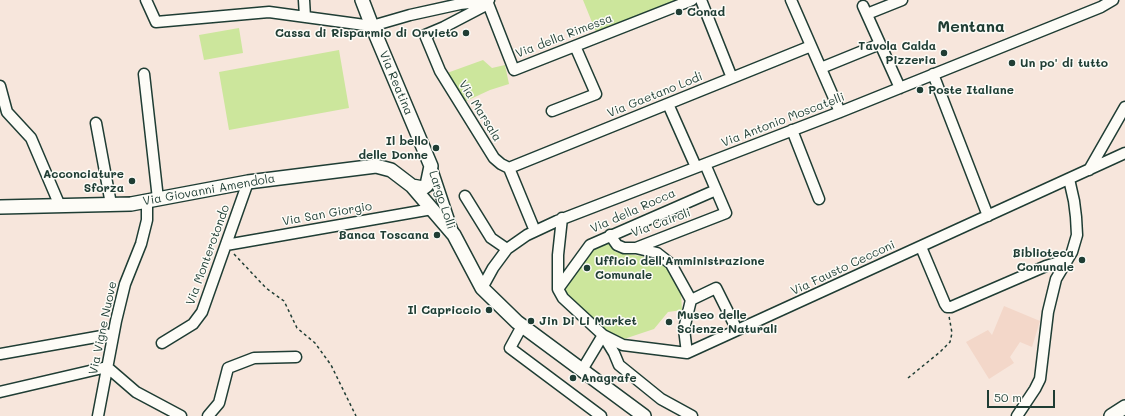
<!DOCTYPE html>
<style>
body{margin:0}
#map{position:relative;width:1125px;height:416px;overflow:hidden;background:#f7e6dc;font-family:Mali,sans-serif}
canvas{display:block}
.scale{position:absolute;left:987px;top:390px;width:68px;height:18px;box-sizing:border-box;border:2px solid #1f3d34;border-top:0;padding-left:5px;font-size:12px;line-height:14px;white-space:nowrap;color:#1f3d34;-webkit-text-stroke:3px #fdfcf7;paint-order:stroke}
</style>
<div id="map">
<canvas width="1125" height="416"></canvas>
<div class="scale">50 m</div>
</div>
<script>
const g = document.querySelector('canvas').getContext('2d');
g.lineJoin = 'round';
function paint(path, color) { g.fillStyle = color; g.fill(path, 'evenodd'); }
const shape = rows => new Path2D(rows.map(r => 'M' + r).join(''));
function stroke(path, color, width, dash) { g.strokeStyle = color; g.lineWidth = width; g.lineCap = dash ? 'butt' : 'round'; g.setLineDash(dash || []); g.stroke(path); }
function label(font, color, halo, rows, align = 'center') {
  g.font = font + ' Mali,sans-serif'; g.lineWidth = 3; g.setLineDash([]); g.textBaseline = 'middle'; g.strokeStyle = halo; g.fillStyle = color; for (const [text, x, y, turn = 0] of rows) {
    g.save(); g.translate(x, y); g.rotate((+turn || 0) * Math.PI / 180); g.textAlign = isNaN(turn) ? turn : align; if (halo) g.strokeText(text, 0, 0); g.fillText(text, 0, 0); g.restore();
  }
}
const built = shape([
 [1004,306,1040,321,1032,347,1020,342,1010,357,1014,363,989,379,966,342,988,330,992,335]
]);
const green = shape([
 [583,0,692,0,598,37],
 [239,28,243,53,204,60,199,35],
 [339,50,349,108,229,130,219,72],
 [483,60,492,68,505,65,509,84,490,90,464,102,447,73],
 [610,241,615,252,653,258,669,270,681,293,682,310,668,312,654,329,621,340,596,325,563,289,593,247]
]);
const path = shape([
 [234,254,266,288,284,301,297,328,315,343,331,365,356,416],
 [908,378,940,352,950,342,952,333,949,316]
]);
const minor = shape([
 [146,0,156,22,269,12,372,26,410,15,460,4,487,1,489,0],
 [304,0,305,17],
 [701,0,732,78],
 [791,0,840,112],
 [487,1,514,70,692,0],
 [488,4,444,27,425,35,440,71,494,158,501,164,509,168,535,231],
 [863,6,900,88],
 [867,14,902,0],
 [821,68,880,44],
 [144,74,158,199],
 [933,74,988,216],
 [0,86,7,112,31,138,60,206],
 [668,104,696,167],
 [552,111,596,94,575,46],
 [96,123,111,204],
 [792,130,819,199],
 [431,166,453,232],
 [509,168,811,46],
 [1089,170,1125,107],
 [465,196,491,238,507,249],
 [562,218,558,255,558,289,563,298,603,335,623,345,687,353,1125,153],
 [610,235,617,245,624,248,636,248,726,213,705,164],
 [226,245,432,209],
 [921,247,945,304,947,307,951,307,1046,266,1066,260],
 [636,248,657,253,671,264,691,300,684,329,687,353],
 [482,288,493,268,507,249,527,235,557,221,840,112,1101,7,1113,0],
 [558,289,590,245,716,190],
 [691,300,716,288,737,330],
 [522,326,510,348,601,416],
 [603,335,614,353,619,365,661,399,692,416],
 [162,343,193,324,202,312,248,182],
 [0,354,113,334],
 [582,370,603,335],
 [0,392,107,367,136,392,181,416],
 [98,416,116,321,125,284,141,244,147,220,147,201],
 [208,416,219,403,228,368,254,358,296,357],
 [1017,416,1035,389,1040,379,1048,312,1056,279,1072,252,1077,235,1076,217,1074,201,1069,179]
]);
const major = shape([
 [362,0,372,26,431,166,427,185,423,188,412,186],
 [0,207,131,204,248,182,376,166,391,170,412,186,454,235,482,288,517,322,644,416],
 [1111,416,1125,407]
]);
const markers = [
 [679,12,4,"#1f3d34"],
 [466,33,4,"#1f3d34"],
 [944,53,4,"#1f3d34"],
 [1012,63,4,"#1f3d34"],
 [920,90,4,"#1f3d34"],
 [436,148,4,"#1f3d34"],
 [132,181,4,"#1f3d34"],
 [437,235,4,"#1f3d34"],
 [1082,260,4,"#1f3d34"],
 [587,268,4,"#1f3d34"],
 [489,310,4,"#1f3d34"],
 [531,321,4,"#1f3d34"],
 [669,322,4,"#1f3d34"],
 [573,378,4,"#1f3d34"]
];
const poiNames = [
 ["Conad",687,12],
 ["Cassa di Risparmio di Orvieto",458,33,"right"],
 ["Tavola Calda",936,46,"right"],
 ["Pizzeria",936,60,"right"],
 ["Un po' di tutto",1020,63],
 ["Poste Italiane",928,90],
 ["Il bello",428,141,"right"],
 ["delle Donne",428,155,"right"],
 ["Acconciature",124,174,"right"],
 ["Sforza",124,188,"right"],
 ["Banca Toscana",429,235,"right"],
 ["Biblioteca",1074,253,"right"],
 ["Comunale",1074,267,"right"],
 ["Ufficio dell'Amministrazione",595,261],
 ["Comunale",595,275],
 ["Il Capriccio",481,310,"right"],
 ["Museo delle",677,315],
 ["Scienze Naturali",677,329],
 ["Jin Di Li Market",539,321],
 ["Anagrafe",581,378]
];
const streetNames = [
 ["Via della Rimessa",564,36,-21],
 ["Via Reatina",396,83,67],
 ["Via Gaetano Lodi",655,95,-22],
 ["Via Marsala",480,111,58],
 ["Via Antonio Moscatelli",783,120,-21],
 ["Via Giovanni Amendola",209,190,-10],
 ["Largo Lolli",442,200,72],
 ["Via della Rocca",633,211,-24],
 ["Via San Giorgio",327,214,-10],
 ["Via Cairoli",661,223,-20],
 ["Via Monterotondo",208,255,-70],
 ["Via Fausto Cecconi",843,268,-25],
 ["Via Vigne Nuove",103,328,-78]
];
const districtNames = [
 ["Mentana",971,27]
];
paint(built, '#f3d7c9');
paint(green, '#cce69c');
stroke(minor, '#1f3d34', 13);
stroke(major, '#1f3d34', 16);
stroke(path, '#1f3d34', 1.5, [3, 3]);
stroke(minor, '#fdfcf7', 10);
stroke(major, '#fdfcf7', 13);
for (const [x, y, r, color] of markers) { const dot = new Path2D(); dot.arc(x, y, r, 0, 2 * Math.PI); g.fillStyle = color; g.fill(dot); stroke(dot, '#fdfcf7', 1.5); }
label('bold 12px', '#1f3d34', '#fdfcf7', poiNames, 'left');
label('12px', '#1f3d34', '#fdfcf7', streetNames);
label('bold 16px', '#1f3d34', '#fdfcf7', districtNames);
</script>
